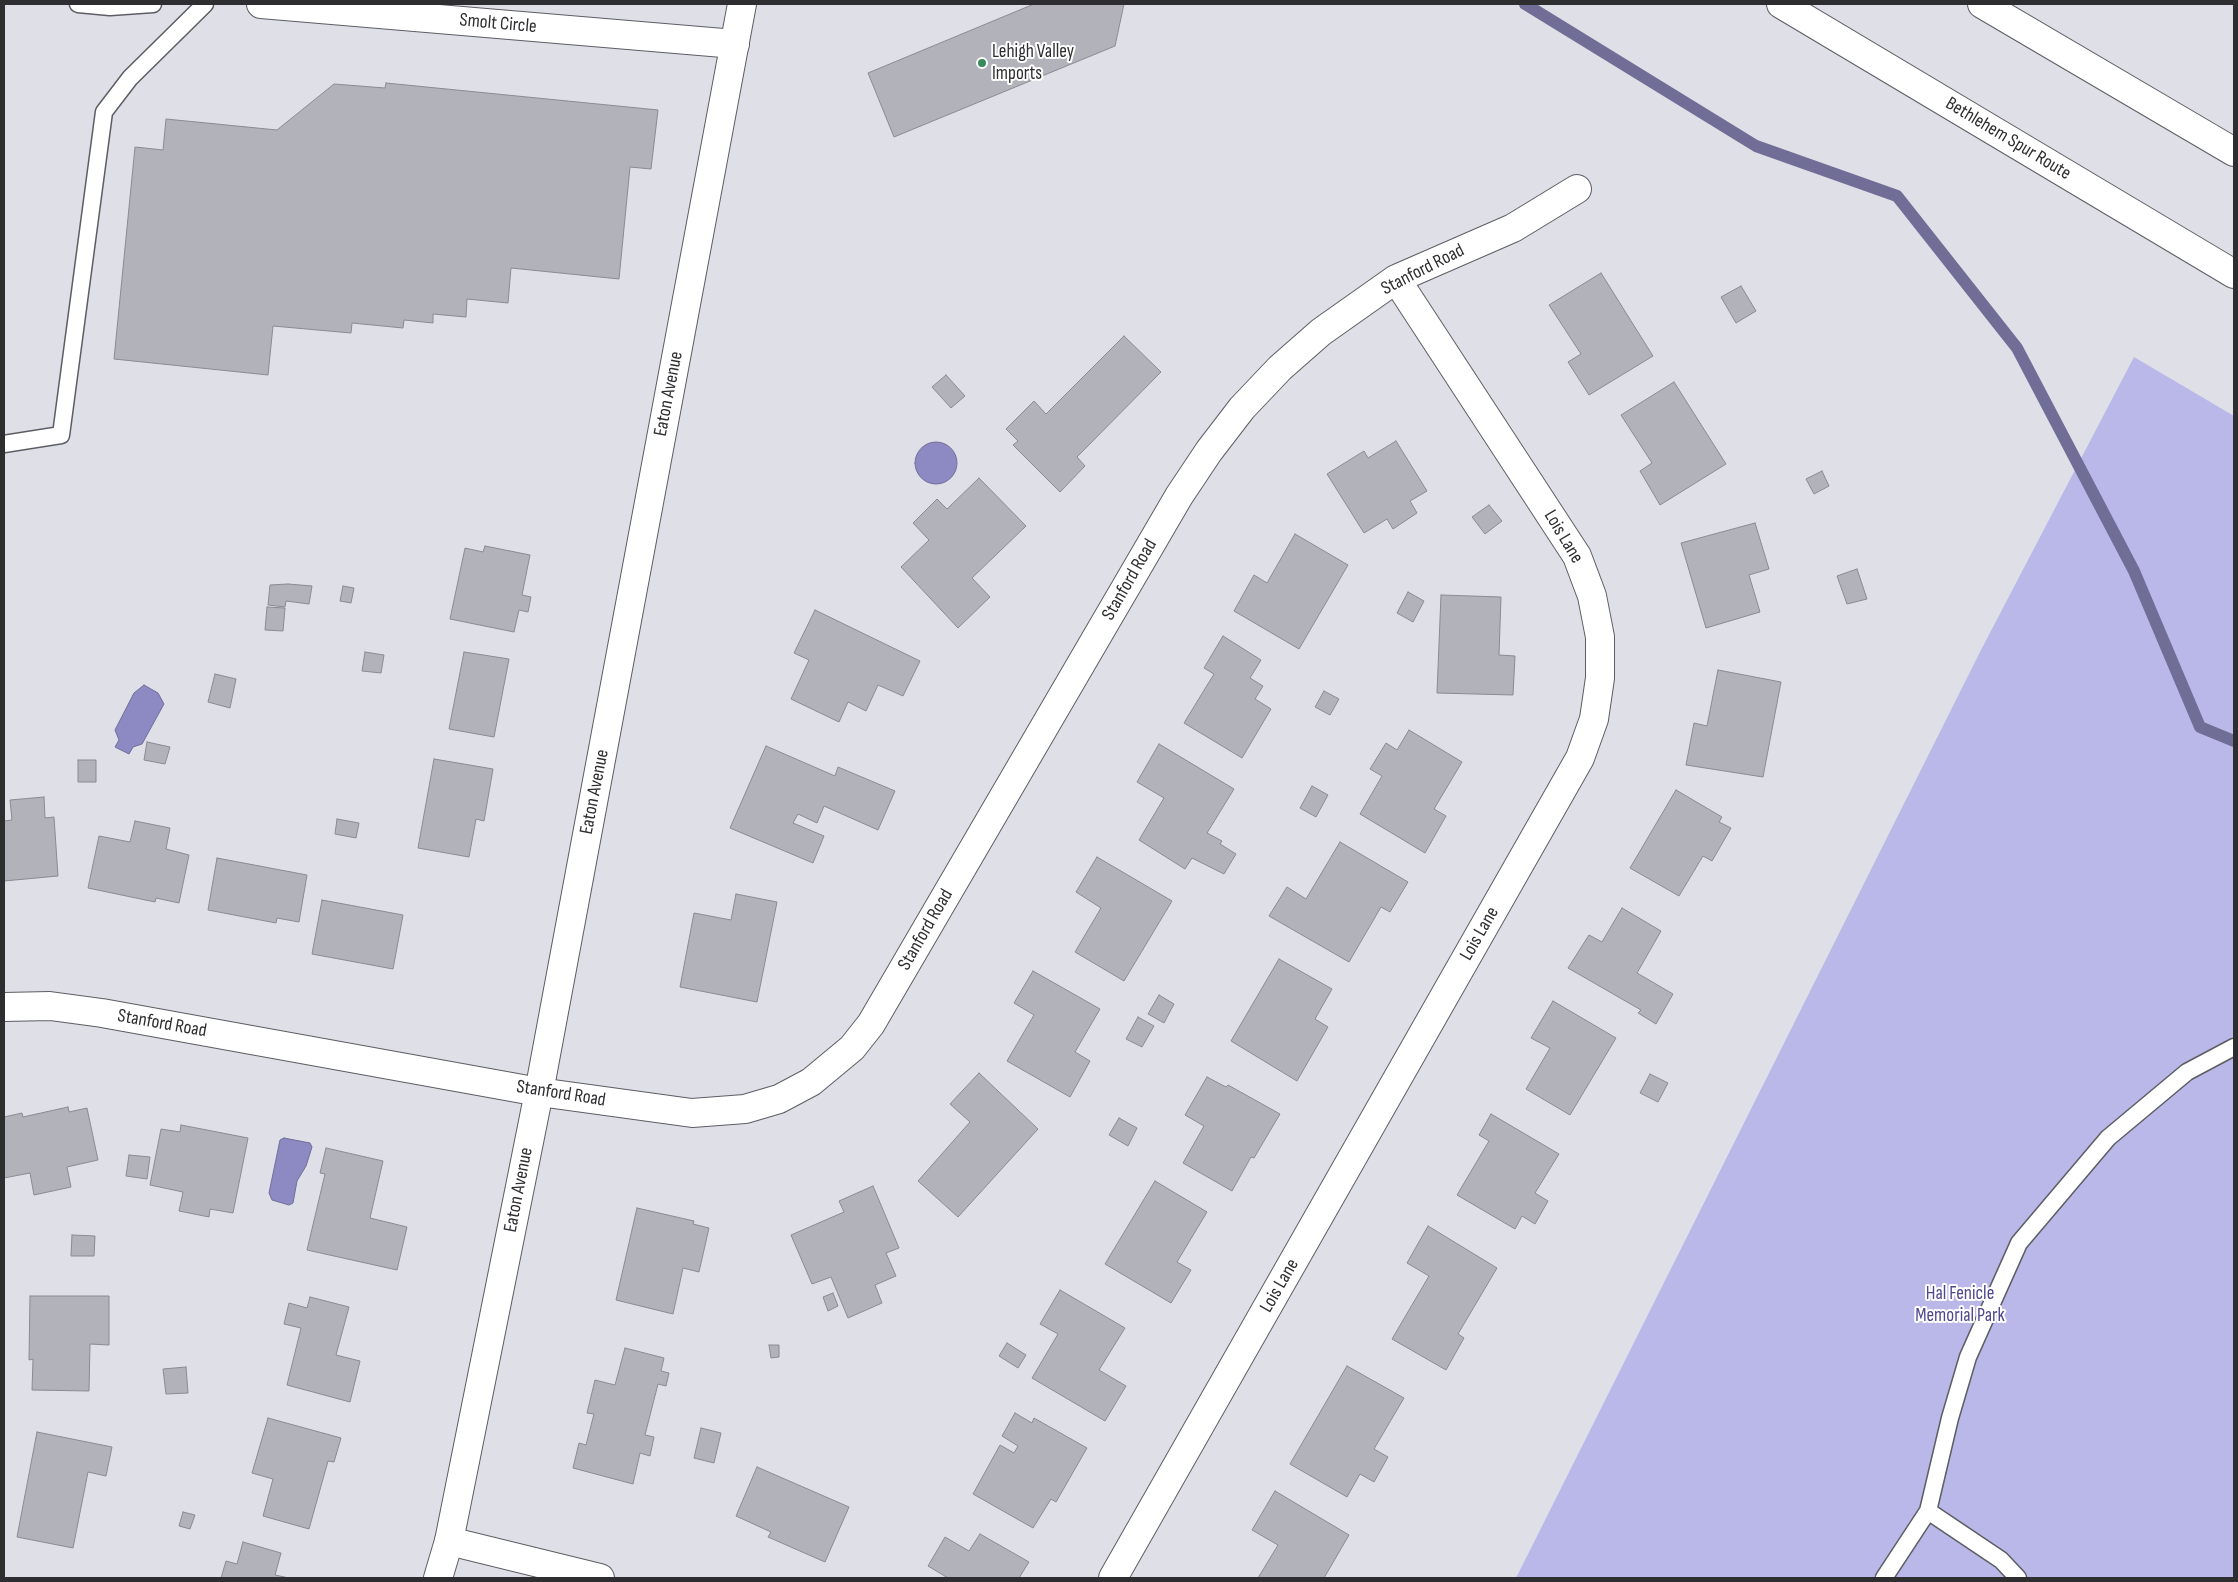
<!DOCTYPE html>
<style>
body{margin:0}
#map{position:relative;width:2238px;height:1582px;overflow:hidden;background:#dfdfe7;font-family:"Sofia Sans Condensed",sans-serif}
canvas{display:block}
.frame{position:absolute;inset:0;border:5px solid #2e2e31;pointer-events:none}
</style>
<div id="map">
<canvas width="2238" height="1582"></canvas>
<div class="frame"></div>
</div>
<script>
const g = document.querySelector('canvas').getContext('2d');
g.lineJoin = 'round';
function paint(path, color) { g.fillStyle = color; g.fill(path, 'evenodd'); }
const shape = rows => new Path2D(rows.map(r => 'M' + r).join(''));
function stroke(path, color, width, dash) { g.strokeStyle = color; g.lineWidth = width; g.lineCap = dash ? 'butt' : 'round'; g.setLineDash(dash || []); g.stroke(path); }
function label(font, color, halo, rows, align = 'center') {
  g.font = font + ' "Sofia Sans Condensed",sans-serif'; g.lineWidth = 4; g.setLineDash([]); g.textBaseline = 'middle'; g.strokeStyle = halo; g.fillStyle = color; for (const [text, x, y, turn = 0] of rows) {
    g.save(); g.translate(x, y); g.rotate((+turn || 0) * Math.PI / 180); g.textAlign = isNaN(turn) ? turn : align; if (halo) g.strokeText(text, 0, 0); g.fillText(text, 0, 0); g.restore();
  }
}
const green = shape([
 [2134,357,2234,416,2234,1578,1516,1578,1981,650]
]);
const water = shape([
 '915 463a21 21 0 1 1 42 0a21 21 0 1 1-42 0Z',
 [144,685,158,693,164,704,142,744,133,747,129,754,115,747,119,740,115,730,134,693,144,685],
 [284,1138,310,1143,312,1147,306,1166,297,1181,293,1203,289,1205,272,1200,269,1193,280,1140,284,1138]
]);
const stream = shape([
 [1525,4,1756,146,1897,196,2017,348,2134,571,2200,727,2234,741]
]);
const building = shape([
 [1034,4,1124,4,1115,46,894,137,868,73,1034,4],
 [386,83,658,110,651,169,630,167,619,279,511,268,508,303,467,299,466,317,433,314,433,323,404,320,403,328,352,323,351,333,273,326,268,375,114,359,135,147,163,150,166,119,277,130,334,84,385,88,386,83],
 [1601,273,1653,356,1589,395,1568,362,1581,354,1549,305,1601,273],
 [1741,286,1756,311,1736,323,1721,297,1741,286],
 [1124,336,1161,372,1077,457,1085,466,1060,492,1013,445,1018,441,1006,429,1034,401,1046,414,1124,336],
 [946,375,965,396,951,408,932,387,946,375],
 [1674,382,1726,464,1660,505,1640,471,1652,463,1621,415,1674,382],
 [1396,441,1427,491,1410,501,1417,513,1393,529,1387,519,1364,533,1327,474,1364,451,1368,458,1396,441],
 [1822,471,1829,486,1814,494,1806,479,1822,471],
 [979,478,1026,526,972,578,990,597,958,628,901,567,929,540,913,523,937,499,947,509,979,478],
 [1489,505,1502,521,1485,534,1472,517,1489,505],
 [1755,523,1769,569,1749,575,1760,612,1706,628,1681,543,1755,523],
 [1295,534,1348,565,1299,649,1234,611,1254,575,1267,583,1295,534],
 [485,546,530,555,522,595,531,597,528,612,519,610,514,632,450,619,465,548,483,552,485,546],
 [1857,569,1867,599,1847,604,1837,576,1857,569],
 [288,584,312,586,309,604,286,601,285,607,268,605,270,585,288,584],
 [343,586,354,588,351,603,340,601,343,586],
 [1408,592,1424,601,1413,622,1397,613,1408,592],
 [1441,595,1501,597,1499,655,1515,656,1513,695,1437,693,1441,595],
 [267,607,285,608,283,631,265,630,267,607],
 [815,610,920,661,903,696,878,685,866,711,848,702,839,722,791,699,809,660,794,653,815,610],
 [1223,636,1261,660,1250,678,1263,686,1255,699,1271,709,1242,758,1184,723,1214,674,1204,668,1223,636],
 [365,652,384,655,381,673,362,671,365,652],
 [464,652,509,659,494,737,449,729,464,652],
 [1718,670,1781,682,1763,777,1686,765,1694,723,1707,726,1718,670],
 [215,674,236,679,230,708,208,702,215,674],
 [1324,691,1339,699,1330,715,1315,707,1324,691],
 [1409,730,1462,762,1434,809,1446,816,1425,853,1360,814,1382,776,1370,769,1386,743,1397,750,1409,730],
 [147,742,170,747,165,764,144,760,147,742],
 [1159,744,1234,789,1207,833,1222,841,1220,844,1236,854,1224,874,1192,858,1185,869,1139,840,1164,798,1137,782,1159,744],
 [766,746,835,776,838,767,895,791,878,830,824,806,817,823,798,814,793,823,824,836,813,863,730,828,766,746],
 [434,759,493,769,484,821,476,819,469,857,418,848,434,759],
 [78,760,96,760,96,782,78,782,78,760],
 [1312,786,1328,795,1316,817,1300,808,1312,786],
 [1676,790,1722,817,1719,822,1731,828,1712,861,1703,856,1679,896,1630,868,1676,790],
 [44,797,45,818,54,817,58,876,4,881,4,821,12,820,10,800,44,797],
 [337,819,359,823,356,838,335,834,337,819],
 [135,821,170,828,166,849,189,855,179,903,156,898,155,902,88,888,99,836,130,842,135,821],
 [1340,842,1408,882,1390,912,1381,907,1349,962,1269,916,1287,887,1306,899,1340,842],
 [1097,857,1172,901,1124,981,1075,952,1101,908,1076,892,1097,857],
 [217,858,307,875,299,922,277,918,276,923,208,910,217,858],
 [736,894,777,902,757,1002,680,987,694,913,731,920,736,894],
 [322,900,403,915,393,969,312,954,322,900],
 [1622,908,1661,931,1637,973,1673,994,1656,1024,1638,1013,1641,1010,1568,968,1589,935,1602,942,1622,908],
 [1279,959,1332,989,1315,1019,1328,1027,1297,1081,1231,1041,1279,959],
 [1033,971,1100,1009,1075,1052,1090,1061,1070,1097,1007,1061,1034,1015,1014,1003,1033,971],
 [1159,995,1174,1004,1164,1023,1148,1014,1159,995],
 [1553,1001,1616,1038,1570,1115,1526,1089,1550,1048,1531,1038,1553,1001],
 [1138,1017,1154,1026,1142,1047,1126,1039,1138,1017],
 [979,1073,1038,1129,958,1217,918,1181,970,1122,950,1104,979,1073],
 [1650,1074,1668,1083,1658,1102,1640,1093,1650,1074],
 [1207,1077,1226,1087,1228,1085,1280,1114,1254,1158,1251,1157,1232,1191,1183,1163,1204,1126,1185,1115,1207,1077],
 [68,1107,69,1112,87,1108,98,1160,67,1167,71,1187,34,1195,30,1173,4,1178,4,1117,22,1113,23,1117,68,1107],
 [1491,1114,1559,1154,1535,1193,1548,1201,1535,1224,1522,1216,1515,1229,1457,1195,1489,1141,1479,1135,1491,1114],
 [1119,1118,1137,1128,1128,1146,1109,1135,1119,1118],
 [181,1125,248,1138,233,1213,210,1209,209,1217,179,1211,183,1192,150,1185,161,1129,180,1132,181,1125],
 [326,1148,383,1161,370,1218,407,1227,397,1270,307,1250,325,1174,320,1173,326,1148],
 [129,1155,150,1157,147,1179,126,1176,129,1155],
 [1155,1181,1207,1212,1177,1262,1191,1270,1171,1303,1105,1264,1155,1181],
 [873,1186,899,1248,886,1253,896,1276,875,1285,882,1303,848,1318,831,1277,812,1284,791,1235,844,1212,839,1201,873,1186],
 [637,1208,694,1221,693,1224,709,1228,699,1272,683,1268,673,1314,616,1300,637,1208],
 [1428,1226,1497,1268,1458,1334,1464,1338,1446,1370,1392,1339,1429,1276,1407,1263,1428,1226],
 [72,1235,95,1236,94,1256,71,1256,72,1235],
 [1060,1290,1125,1328,1099,1370,1126,1386,1105,1421,1032,1378,1058,1334,1040,1324,1060,1290],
 [833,1293,838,1306,828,1311,823,1297,833,1293],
 [30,1296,109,1296,109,1345,90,1344,89,1391,32,1390,33,1359,29,1360,30,1296],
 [310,1297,349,1307,336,1355,360,1361,350,1402,287,1385,301,1328,284,1324,289,1303,307,1308,310,1297],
 [1007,1343,1026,1355,1018,1368,999,1356,1007,1343],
 [769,1345,779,1345,779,1357,771,1358,769,1345],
 [625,1348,664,1358,661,1371,669,1373,666,1386,658,1384,645,1435,654,1437,650,1456,640,1453,633,1484,573,1468,579,1443,586,1445,594,1414,587,1413,595,1380,615,1385,625,1348],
 [1347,1366,1404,1398,1374,1449,1388,1457,1374,1482,1360,1474,1347,1497,1290,1464,1347,1366],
 [186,1367,188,1393,166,1394,163,1369,186,1367],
 [1015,1413,1032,1423,1034,1418,1087,1448,1056,1502,1051,1499,1033,1528,973,1494,1000,1445,1014,1453,1018,1446,1002,1436,1015,1413],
 [268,1418,341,1438,334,1462,328,1461,309,1529,263,1516,273,1479,252,1473,268,1418],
 [701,1428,721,1433,714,1463,694,1458,701,1428],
 [37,1432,112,1447,106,1476,88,1472,73,1548,17,1537,37,1432],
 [757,1467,849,1507,825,1562,768,1537,771,1532,736,1516,757,1467],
 [1275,1491,1349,1535,1324,1578,1258,1578,1278,1545,1252,1530,1275,1491],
 [183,1512,195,1515,190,1529,179,1526,183,1512],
 [980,1534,1029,1562,1019,1578,948,1578,928,1566,945,1537,969,1551,980,1534],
 [243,1542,281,1553,275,1575,289,1578,221,1578,226,1561,237,1564,243,1542]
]);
const lane = shape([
 [78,4,110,7,153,4],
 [4,444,61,435,104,112,130,78,205,4],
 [1928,1511,1950,1418,1968,1357,2019,1243,2108,1138,2187,1072,2234,1047],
 [1884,1578,1928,1511,2001,1560,2018,1578]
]);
const street = shape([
 [261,4,735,44],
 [4,1007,50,1006,102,1013,539,1092,692,1113,745,1109,779,1099,811,1082,852,1048,871,1024,1179,496,1209,451,1242,408,1280,368,1321,332,1396,279,1513,228,1577,189],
 [449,1541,600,1578],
 [1113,1578,1580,758,1594,719,1600,678,1600,637,1592,596,1577,556,1396,279]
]);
const secondary = shape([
 [438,1578,449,1541,539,1092,742,4]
]);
const highway = shape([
 [1781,4,2234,274],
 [1982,4,2234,152]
]);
const markers = [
 [982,63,5,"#398a5a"]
];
const streetNames = [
 ["Smolt Circle",498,24,5],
 ["Bethlehem Spur Route",2008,139,31],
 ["Stanford Road",1423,270,-27],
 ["Eaton Avenue",669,394,-79],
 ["Lois Lane",1563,537,59],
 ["Stanford Road",1130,580,-60],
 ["Eaton Avenue",595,792,-79],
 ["Stanford Road",926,930,-60],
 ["Lois Lane",1480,934,-60],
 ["Stanford Road",162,1024,10],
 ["Stanford Road",561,1094,9],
 ["Eaton Avenue",519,1190,-79],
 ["Lois Lane",1280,1286,-60]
];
const poiNames = [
 ["Lehigh Valley",992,52],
 ["Imports",992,74]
];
const parkNames = [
 ["Hal Fenicle",1960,1294],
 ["Memorial Park",1960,1316]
];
paint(green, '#b9b8e8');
paint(water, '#8c89c3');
stroke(water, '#706e97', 1);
stroke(stream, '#706e97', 12);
paint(building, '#b2b2ba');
stroke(building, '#8a8a91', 1);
stroke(lane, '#5d5d64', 19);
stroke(street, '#5d5d64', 30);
stroke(secondary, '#5d5d64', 30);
stroke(highway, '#5d5d64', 30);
stroke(lane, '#fff', 16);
stroke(street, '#fff', 28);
stroke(secondary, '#fff', 28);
stroke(highway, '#fff', 28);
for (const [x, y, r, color] of markers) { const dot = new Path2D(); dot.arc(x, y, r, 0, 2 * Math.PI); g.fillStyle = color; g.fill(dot); stroke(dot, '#fff', 2); }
label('19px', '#2e2e31', '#fff', streetNames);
label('19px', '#2e2e31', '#fff', poiNames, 'left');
label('19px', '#4f468e', '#fff', parkNames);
</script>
